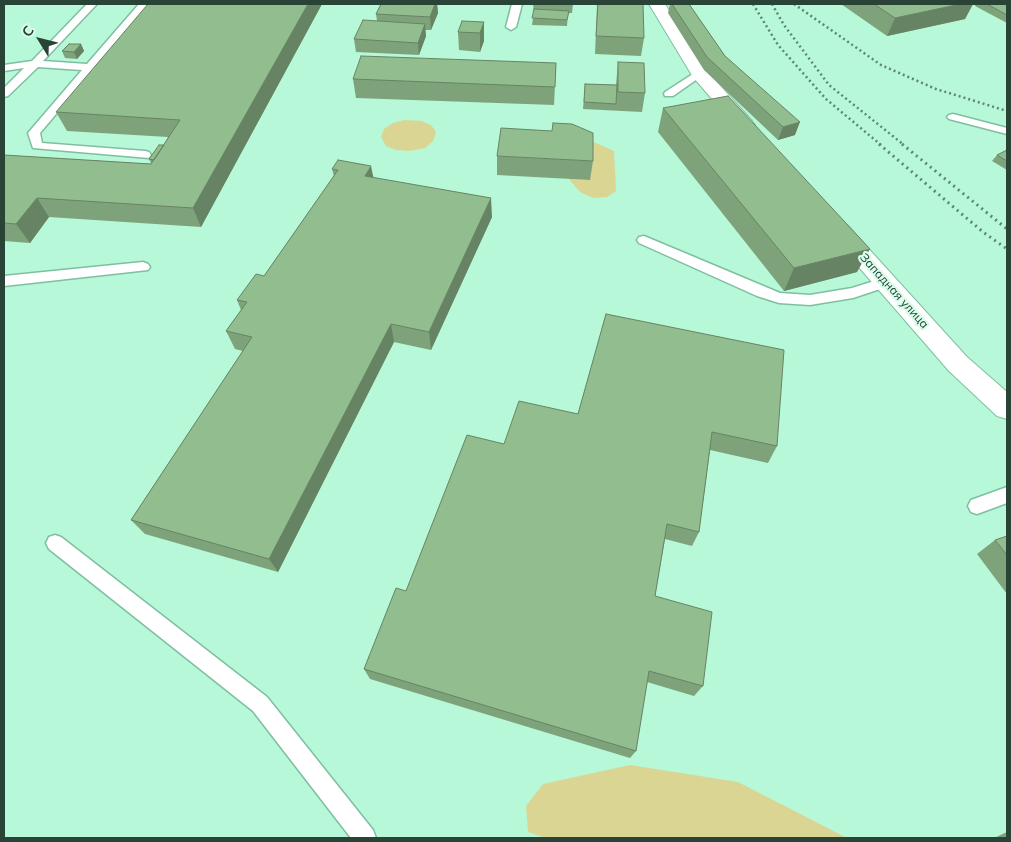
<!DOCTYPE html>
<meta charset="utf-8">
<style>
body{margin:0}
#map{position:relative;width:1011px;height:842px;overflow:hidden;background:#b6f8d7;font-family:Mulish,sans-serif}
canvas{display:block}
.frame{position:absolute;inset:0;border:5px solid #294437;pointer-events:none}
.north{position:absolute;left:15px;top:15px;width:50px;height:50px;-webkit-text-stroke:4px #d8feeb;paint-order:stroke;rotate:306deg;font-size:14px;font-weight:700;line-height:20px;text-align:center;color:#294437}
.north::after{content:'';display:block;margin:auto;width:18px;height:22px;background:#294437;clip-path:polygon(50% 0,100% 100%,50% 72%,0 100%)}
</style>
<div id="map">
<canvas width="1011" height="842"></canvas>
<div class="frame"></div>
<div class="north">С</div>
</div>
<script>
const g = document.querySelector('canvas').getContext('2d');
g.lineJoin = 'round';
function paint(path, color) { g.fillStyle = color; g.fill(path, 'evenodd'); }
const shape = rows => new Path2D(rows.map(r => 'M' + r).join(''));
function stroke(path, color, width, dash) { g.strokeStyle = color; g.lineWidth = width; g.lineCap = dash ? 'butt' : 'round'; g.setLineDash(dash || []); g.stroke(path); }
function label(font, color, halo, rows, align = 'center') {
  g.font = font + ' Mulish,sans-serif'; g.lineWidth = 4.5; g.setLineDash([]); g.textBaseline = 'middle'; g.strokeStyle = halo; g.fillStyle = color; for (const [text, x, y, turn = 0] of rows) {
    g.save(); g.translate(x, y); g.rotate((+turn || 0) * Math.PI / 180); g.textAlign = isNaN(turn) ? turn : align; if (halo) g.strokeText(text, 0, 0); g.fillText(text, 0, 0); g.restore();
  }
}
const green = shape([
 [405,120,421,121,431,125,436,132,433,141,425,148,409,151,396,150,386,146,381,137,384,129,393,123],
 [571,132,614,151,616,191,607,197,593,198,580,192,569,179,590,180],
 [630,765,738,782,847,838,545,838,528,832,526,806,543,784]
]);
const service = shape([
 [87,4,97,4,43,61,87,64,139,4,149,4,40,133,42,143,145,151,149,152,151,155,149,158,33,148,28,133,82,70,38,67,8,96,4,97,4,88,24,68,4,71,4,65,32,61,87,4],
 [512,4,522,4,516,27,511,30,506,27,512,4],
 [699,70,704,73,703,75,673,96,665,96,664,94,665,92,699,70],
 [953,114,1007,128,1007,134,949,119,947,117,949,115,953,114],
 [644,236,780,293,810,295,852,288,887,277,892,279,894,282,892,285,853,298,810,305,779,303,757,296,639,243,637,240,639,237,644,236],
 [143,262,148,264,150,267,148,270,4,286,4,276,143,262],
 [1007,487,1007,503,977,514,971,512,968,506,971,500,1007,487],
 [55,535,61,537,267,697,373,830,376,838,351,838,253,711,49,549,46,543,49,537,55,535]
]);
const minor = shape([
 [649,4,665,4,706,70,752,121,755,125,752,129,745,131,738,129,693,77,649,4],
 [839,223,847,225,967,357,1007,392,1007,419,997,416,949,371,831,235,828,230,831,225,839,223]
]);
const railFar1 = shape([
 [753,4,778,45,826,99,881,145],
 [772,4,784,25,829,85,904,145],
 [794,4,881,65,936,89,1007,111]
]);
const rail = shape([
 [879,144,983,232,1007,249],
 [902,144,1007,229]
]);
const wall = shape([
 [322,4,201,227,49,217,30,243,4,241,4,155,151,164,151,163,149,159,164,145,168,137,67,131,56,112],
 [381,4,437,4,438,13,431,30,425,30,426,36,419,55,356,52,354,39,377,21,376,14],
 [533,4,573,4,572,13,568,13,567,26,532,25,534,11],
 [597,4,643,4,644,38,641,56,595,54],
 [670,4,689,4,725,56,795,135,778,140,704,70,668,13],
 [841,4,973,4,965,19,887,36],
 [976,4,1006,4,1007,5,1007,23,975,6],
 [484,22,484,41,480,52,459,50,458,32],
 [81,44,84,51,77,59,65,58,62,51],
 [618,62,645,93,642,112,583,109,585,84,616,85],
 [556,63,554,105,356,98,353,79],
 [663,108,857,272,784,291,658,132],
 [1007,150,1007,170,992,161,997,155],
 [497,156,593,161,590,180,497,175],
 [332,169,373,177,492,217,431,350,394,342,278,572,145,534,131,520,243,351,235,349,226,331,241,310,237,300,264,276,334,176],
 [606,314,777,446,768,463,710,450,699,532,692,546,665,539,655,596,703,686,694,696,647,682,636,751,630,758,370,679,364,669,406,591,504,444,578,414],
 [1007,536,1007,594,977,554,995,540],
 [1007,832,1007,838,994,838]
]);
const shadedWall = shape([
 [308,4,322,4,201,227,193,208],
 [435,4,437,4,438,13,431,30,430,17],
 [961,4,973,4,965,19,887,36,895,18],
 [484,22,484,41,480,52,480,33],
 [425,24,426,36,419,55,418,43],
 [81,44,84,51,77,59,74,52],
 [800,122,795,135,778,140,783,127],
 [371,166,375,185,365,176],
 [37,198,49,217,30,243,16,224],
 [491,198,492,217,431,350,429,332],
 [870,249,857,272,784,291,794,268],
 [391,324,394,342,278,572,269,559]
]);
const building = shape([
 [148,4,308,4,193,208,37,198,16,224,4,223,4,155,151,164,180,120,56,112,148,4],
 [381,4,435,4,430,17,376,14,381,4],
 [598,4,643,4,644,38,596,36,598,4],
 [672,4,689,4,725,56,800,122,783,127,707,57,672,4],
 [874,4,961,4,895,18,874,4],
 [987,4,1006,4,1007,5,1007,15,987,4],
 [534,9,569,11,567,20,532,18,534,9],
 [363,20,425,24,418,43,354,39,363,20],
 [462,21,484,22,480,33,458,32,462,21],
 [69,44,81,44,74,52,62,51,69,44],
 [361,56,556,63,555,87,353,79,361,56],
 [618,62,644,63,645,93,618,92,618,62],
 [585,84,617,85,616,104,584,102,585,84],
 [728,96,870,249,794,268,663,108,728,96],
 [553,123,572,124,593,133,593,161,497,156,501,128,552,131,553,123],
 [159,145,164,145,154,160,149,159,159,145],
 [1007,150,1007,161,997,155,1007,150],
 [338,160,371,166,365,176,491,198,429,332,391,324,269,559,131,520,252,337,226,331,247,302,237,300,256,274,264,276,338,170,332,169,338,160],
 [606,314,784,350,777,446,712,432,699,532,667,524,655,596,712,612,703,686,649,671,636,751,364,669,396,588,406,591,467,435,504,444,519,401,578,414,606,314],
 [1007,536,1007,555,995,540,1007,536]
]);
const farStreetnames = [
 ["Западная улица",894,291,48]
];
paint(green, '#dbd593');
stroke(service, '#7fbfa1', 3);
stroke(minor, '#7fbfa1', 2);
paint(service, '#fff');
paint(minor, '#fff');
stroke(railFar1, '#5e8773', 2.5, [2, 3]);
stroke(rail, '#5e8773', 3, [2, 4]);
paint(wall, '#7ea37b');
paint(shadedWall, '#668464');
paint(building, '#92bd8f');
stroke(building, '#668464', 1);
label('12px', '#294437', '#d8feeb', farStreetnames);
</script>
